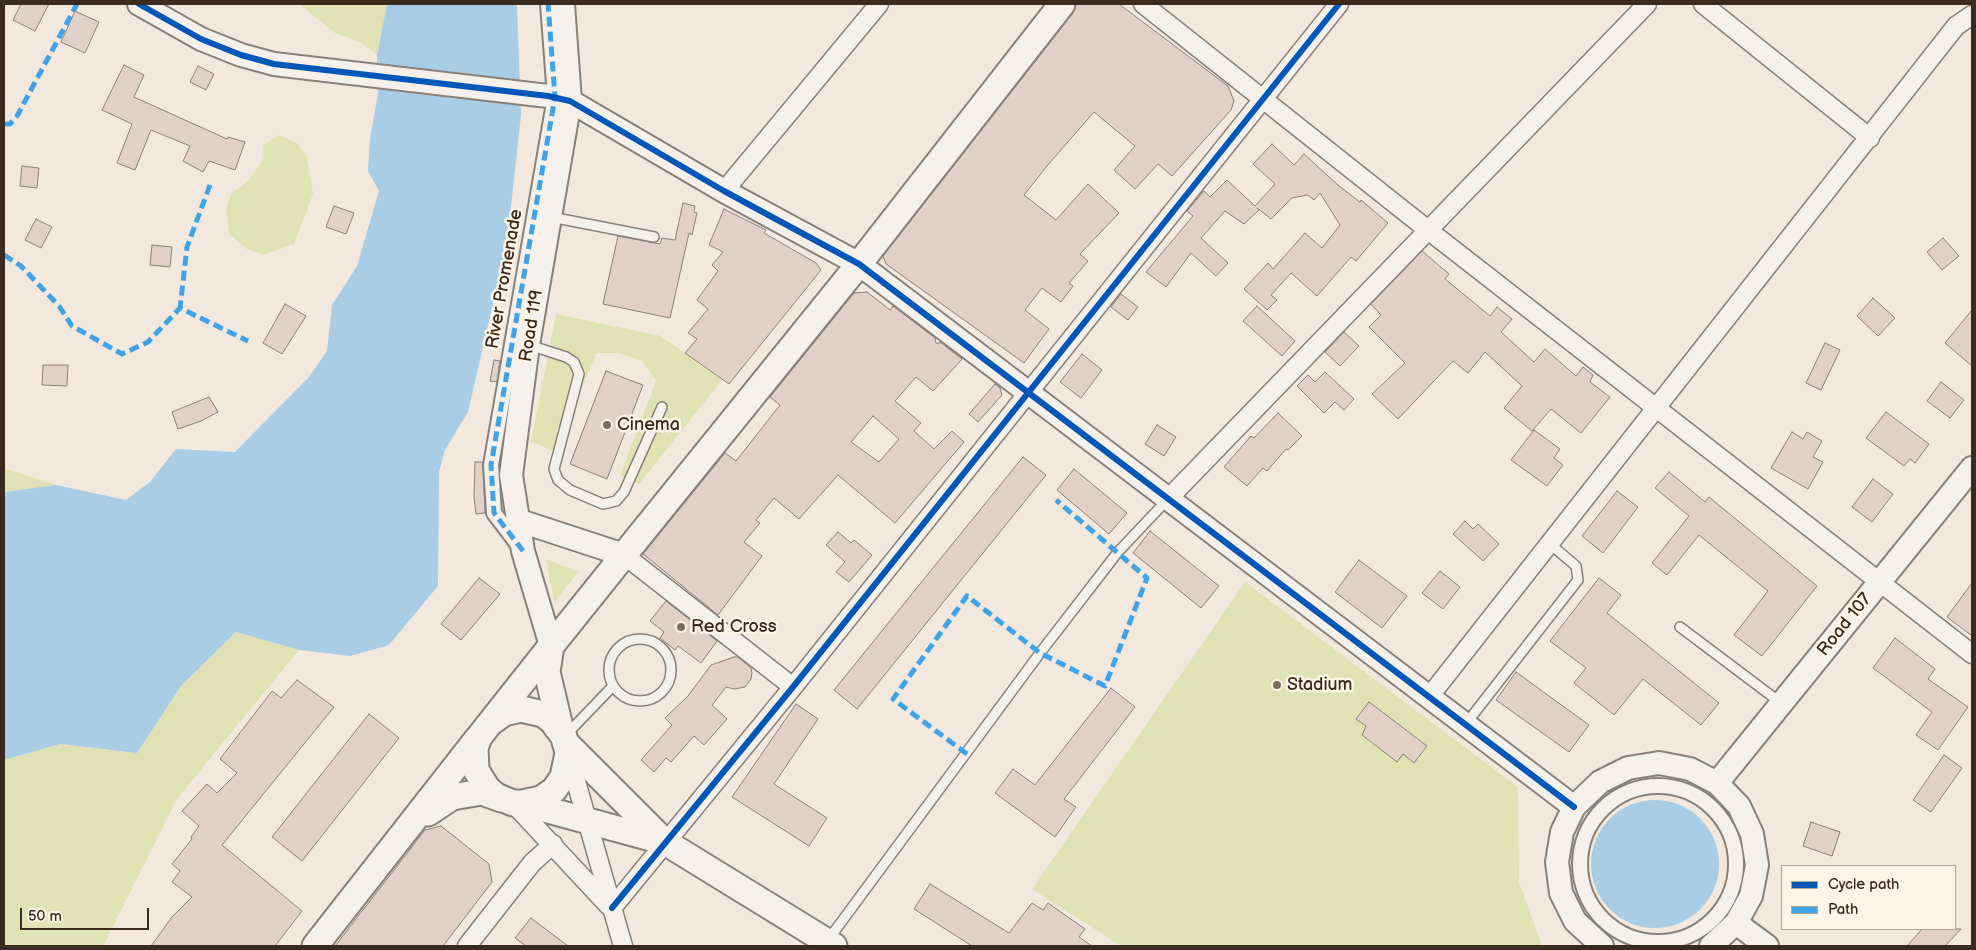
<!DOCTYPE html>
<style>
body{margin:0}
#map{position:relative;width:1976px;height:950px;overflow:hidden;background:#f3e8de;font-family:"Balsamiq Sans",sans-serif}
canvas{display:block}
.frame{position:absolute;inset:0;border:5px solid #3b2a1e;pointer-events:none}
.legend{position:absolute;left:1781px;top:865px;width:175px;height:65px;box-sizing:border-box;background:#fcf5e5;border:1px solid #afa495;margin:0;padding:6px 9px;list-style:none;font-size:15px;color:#3b2a1e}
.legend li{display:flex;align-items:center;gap:10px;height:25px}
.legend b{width:25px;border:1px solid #afa495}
.scale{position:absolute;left:20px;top:908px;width:129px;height:22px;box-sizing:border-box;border:2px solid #3b2a1e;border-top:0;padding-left:6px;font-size:15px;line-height:18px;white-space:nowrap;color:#3b2a1e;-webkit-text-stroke:4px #fcf5e5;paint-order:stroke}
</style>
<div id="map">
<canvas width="1976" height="950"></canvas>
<div class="frame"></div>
<ul class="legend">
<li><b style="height:6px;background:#0057b8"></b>Cycle path</li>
<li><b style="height:6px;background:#3fa3ea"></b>Path</li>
</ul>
<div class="scale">50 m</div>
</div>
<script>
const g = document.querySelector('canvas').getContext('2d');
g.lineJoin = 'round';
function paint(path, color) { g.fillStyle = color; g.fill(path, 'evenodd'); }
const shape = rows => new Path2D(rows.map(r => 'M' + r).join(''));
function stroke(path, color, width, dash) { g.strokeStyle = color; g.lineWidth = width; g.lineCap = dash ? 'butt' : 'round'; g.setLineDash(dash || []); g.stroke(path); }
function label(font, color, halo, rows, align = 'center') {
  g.font = font + ' "Balsamiq Sans",sans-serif'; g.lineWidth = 5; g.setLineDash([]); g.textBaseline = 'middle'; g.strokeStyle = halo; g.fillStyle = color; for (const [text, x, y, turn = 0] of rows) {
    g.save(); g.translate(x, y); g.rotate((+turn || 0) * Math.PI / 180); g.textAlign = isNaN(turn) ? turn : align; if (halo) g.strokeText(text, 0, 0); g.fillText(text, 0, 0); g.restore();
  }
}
const green = shape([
 [299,4,387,4,377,55,360,42,335,33],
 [279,135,297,143,307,157,313,194,294,244,263,255,247,249,229,234,226,209,231,194,249,180,264,159,263,146],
 [556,314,661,336,722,380,639,484,620,475,656,381,642,361,618,353,597,353,554,451,531,442],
 [4,468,56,485,4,492],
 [546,559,578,572,554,603],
 [1245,582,1518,787,1519,882,1542,946,1121,946,1032,889],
 [236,632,299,650,177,799,103,946,4,946,4,760,60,744,137,753,181,686]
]);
const water = shape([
 [387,4,517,4,521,115,507,243,468,412,445,450,439,472,438,586,389,645,350,656,299,650,236,632,181,686,137,753,60,744,4,760,4,492,56,485,126,500,150,482,176,449,235,452,309,377,327,351,332,305,357,266,379,191,368,171,370,138,378,94,377,55],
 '1591 864a64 64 0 1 1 128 0a64 64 0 1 1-128 0Z'
]);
const building = shape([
 [21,4,49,4,35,31,13,20,21,4],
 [1076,4,1119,4,1228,86,1234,101,1231,110,1172,176,1158,164,1135,189,1114,170,1135,146,1094,112,1047,166,1024,195,1056,220,1088,184,1119,213,1080,254,1088,261,1069,283,1073,286,1061,302,1042,288,1025,310,1049,329,1024,363,886,264,883,256,1073,13,1076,4],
 [75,11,99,22,85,53,61,42,75,11],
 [124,65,144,75,134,97,227,139,228,137,245,142,235,170,209,161,203,172,183,161,190,146,151,130,135,170,117,163,132,124,102,110,124,65],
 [198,66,214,74,206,90,190,82,198,66],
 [1272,144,1294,165,1304,154,1339,186,1360,202,1361,200,1388,223,1356,261,1351,257,1317,296,1291,273,1271,295,1277,300,1267,310,1244,289,1268,263,1273,269,1305,233,1322,248,1340,225,1320,193,1314,200,1308,195,1292,198,1271,219,1257,208,1259,210,1244,224,1225,211,1201,238,1228,263,1216,276,1191,253,1166,287,1146,272,1193,216,1187,211,1204,191,1210,197,1227,180,1255,206,1275,184,1253,164,1272,144],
 [22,166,39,168,37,188,20,186,22,166],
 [683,203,695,206,694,212,697,213,692,235,689,233,670,318,603,304,618,236,660,244,662,238,675,240,683,203],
 [334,206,354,213,346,234,326,227,334,206],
 [724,209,766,230,764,233,816,263,821,270,729,384,685,353,697,339,688,333,708,309,697,300,718,271,712,265,723,252,709,245,724,209],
 [36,219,52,227,41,248,25,240,36,219],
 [1943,238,1959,256,1942,270,1927,252,1943,238],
 [152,245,172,247,170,267,150,265,152,245],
 [1422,251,1449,274,1445,279,1490,316,1497,307,1512,319,1501,332,1534,362,1545,349,1576,376,1583,367,1593,375,1590,382,1610,397,1581,433,1551,409,1532,431,1504,408,1522,386,1485,352,1468,373,1453,361,1398,419,1372,394,1405,363,1369,327,1381,315,1371,304,1422,251],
 [867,292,890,310,893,306,935,338,936,343,941,343,962,359,933,391,916,377,895,401,921,423,914,431,934,449,952,431,964,442,895,523,838,475,799,519,774,498,756,520,760,523,744,542,762,556,718,615,643,554,725,453,736,461,780,405,770,397,854,293,867,292],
 [873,416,899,439,879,462,851,442,873,416],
 [1121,294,1138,307,1128,320,1111,307,1121,294],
 [1873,298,1895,318,1878,336,1857,316,1873,298],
 [285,304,306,316,282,354,263,343,285,304],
 [1257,306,1295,341,1282,356,1243,321,1257,306],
 [1972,310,1972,366,1945,343,1972,310],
 [1344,332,1359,346,1340,366,1325,352,1344,332],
 [1825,343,1840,350,1821,390,1806,383,1825,343],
 [1082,354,1102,370,1081,398,1060,382,1082,354],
 [494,360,500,361,497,382,490,381,494,360],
 [43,365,68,365,67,386,42,385,43,365],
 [606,371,643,385,607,479,570,464,606,371],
 [1325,372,1354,399,1344,410,1335,402,1324,413,1297,386,1308,375,1315,382,1325,372],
 [1941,382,1964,400,1950,418,1927,401,1941,382],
 [995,384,1000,388,1002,395,978,422,969,414,995,384],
 [209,397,218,412,201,421,178,429,172,412,209,397],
 [1886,412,1929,444,1915,463,1910,459,1904,466,1866,438,1886,412],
 [1278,413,1302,436,1288,450,1286,449,1267,471,1263,468,1247,486,1224,467,1251,436,1254,438,1278,413],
 [1157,425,1176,437,1164,456,1145,444,1157,425],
 [1534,430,1560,449,1554,458,1563,465,1547,486,1511,460,1534,430],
 [1792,432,1803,439,1807,432,1822,441,1813,457,1823,462,1808,489,1771,468,1792,432],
 [1023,457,1046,475,857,709,834,690,1023,457],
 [475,462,483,462,485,513,476,514,474,497,475,462],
 [1074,469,1127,513,1109,534,1057,490,1074,469],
 [1669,472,1705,502,1709,497,1817,586,1762,656,1734,635,1768,591,1699,535,1667,575,1652,563,1689,516,1655,488,1669,472],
 [1873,479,1893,494,1872,522,1852,507,1873,479],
 [1617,491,1638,507,1603,553,1582,536,1617,491],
 [1465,521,1473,529,1478,524,1499,544,1483,561,1453,534,1465,521],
 [1150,531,1219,586,1201,608,1133,553,1150,531],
 [838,532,851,543,854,540,872,555,849,582,836,572,845,562,826,545,838,532],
 [1359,560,1407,596,1382,628,1335,592,1359,560],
 [1440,571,1460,587,1443,609,1422,593,1440,571],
 [479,578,500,594,461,640,441,624,479,578],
 [1599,578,1621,595,1607,613,1719,703,1701,725,1643,679,1614,715,1574,683,1586,668,1550,641,1599,578],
 [1972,583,1972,636,1947,617,1972,583],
 [666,601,717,641,701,663,678,646,675,650,660,638,664,632,650,621,666,601],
 [1895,638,1935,669,1928,679,1968,707,1938,750,1916,735,1932,712,1873,668,1895,638],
 [734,657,738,657,751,668,752,673,751,679,745,687,734,689,726,687,712,705,727,719,704,745,694,736,671,762,666,758,654,772,641,760,672,725,665,718,688,696,711,665,734,657],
 [1516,672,1589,725,1569,752,1496,700,1516,672],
 [297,680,334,707,222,845,302,911,275,946,151,946,172,917,192,897,172,882,180,871,172,864,192,839,191,837,199,826,182,811,207,784,217,793,237,773,220,759,272,691,281,698,297,680],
 [1111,688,1135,707,1064,799,1076,807,1055,837,995,793,1013,769,1035,785,1111,688],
 [1369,702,1427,746,1414,763,1403,754,1397,762,1362,735,1366,726,1356,719,1369,702],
 [796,704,818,719,774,784,827,818,809,846,732,797,796,704],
 [369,714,399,738,302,861,272,837,369,714],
 [1944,755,1962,768,1931,812,1913,800,1944,755],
 [1811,822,1840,832,1832,856,1803,846,1811,822],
 [441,826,489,864,492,882,443,946,335,946,425,830,441,826],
 [930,884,1009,933,1032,903,1043,910,1048,903,1085,929,1079,937,1092,946,972,946,914,909,930,884],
 [531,918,568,946,526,946,515,938,531,918],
 [1922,929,1961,929,1945,946,1907,946,1922,929]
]);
const service = shape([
 [551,217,654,237],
 [529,345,566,357,574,362,579,374,554,469,558,480,570,490,603,504,616,501,624,492,662,407],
 [1680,627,1781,703],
 '609 670a31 31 0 1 1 62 0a31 31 0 1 1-62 0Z',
 [1465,725,1578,580,1576,566,1549,543],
 [565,736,613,686],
 [828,940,1040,653,1118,552,1168,499]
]);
const pedestrian = shape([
 [519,546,494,513,491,465,555,97,548,4],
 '1580 864a78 78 0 1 1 156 0a78 78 0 1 1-156 0Z'
]);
const minor = shape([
 [1143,4,1428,230,1972,654],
 [1703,4,1870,138],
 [724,191,879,4],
 [1168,499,1647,4],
 [624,555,793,687],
 [1429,697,1956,26,1972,15],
 [569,757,623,946],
 [513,803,609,906],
 [612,908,793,687,1339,4],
 [467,946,532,863,553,844]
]);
const tertiary = shape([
 [139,4,201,39,241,55,274,64,548,96,570,101,724,191,859,264,1574,807],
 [517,520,624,555],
 [551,646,523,551,511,475,528,345,570,101,563,4],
 [1717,783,1972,468],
 [1736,923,1767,946],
 [1602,946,1575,921,1561,893,1557,862,1562,832,1574,807,1600,782,1628,768,1659,763,1690,769,1717,783,1739,806,1752,834,1757,865,1751,896,1736,923,1711,946]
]);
const secondary = shape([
 [551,646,547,672,561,731],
 [490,723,504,713,521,709,543,714,552,721,564,737,568,753,563,777,554,790,541,799,522,803,513,803,496,796,487,788,476,770,475,748,479,737,490,723,551,646,624,555,859,264,1062,4],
 [565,742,665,842,834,946],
 [522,803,662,841],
 [428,813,452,797,482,792,501,799],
 [315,946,478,738]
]);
const quiet = shape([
 [4,124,10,124,17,116,77,4],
 [210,185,187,247,180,308,248,341],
 [4,255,21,266,59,306,72,326,122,354,148,342,180,308],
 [523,551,494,513,491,465,555,97,548,4],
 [967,754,893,699,967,596,1040,653,1105,686,1147,578,1056,500]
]);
const cycleway = shape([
 [139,4,201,39,241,55,274,64,548,96,570,101,724,191,859,264,1574,807],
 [612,908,793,687,1339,4]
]);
const markers = [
 [607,425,5,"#7b6c61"],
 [681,627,5,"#7b6c61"],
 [1277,685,5,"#7b6c61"]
];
const streetNames = [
 ["River Promenade",505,279,-80],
 ["Road 119",532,326,-81],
 ["Road 107",1845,625,-51]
];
const poiNames = [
 ["Cinema",617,425],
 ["Red Cross",691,627],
 ["Stadium",1287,685]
];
paint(green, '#e1e2b4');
paint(water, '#a9cde5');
paint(building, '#e0d0c7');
stroke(building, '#898179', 1);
stroke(service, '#898179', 12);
stroke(pedestrian, '#898179', 18);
stroke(minor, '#898179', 21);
stroke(tertiary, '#898179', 26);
stroke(secondary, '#898179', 29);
stroke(service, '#f5f0ea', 9);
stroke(pedestrian, '#f5f0ea', 14);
stroke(minor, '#f5f0ea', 18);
stroke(tertiary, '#f5f0ea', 22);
stroke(secondary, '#f5f0ea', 25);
stroke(quiet, '#3fa3ea', 5, [10, 5]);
stroke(cycleway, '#0057b8', 6);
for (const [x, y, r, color] of markers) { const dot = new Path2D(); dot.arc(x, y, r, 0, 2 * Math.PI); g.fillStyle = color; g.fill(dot); stroke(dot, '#fcf5e5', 2); }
label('18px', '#3b2a1e', '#fcf5e5', streetNames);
label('18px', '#3b2a1e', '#fcf5e5', poiNames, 'left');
</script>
